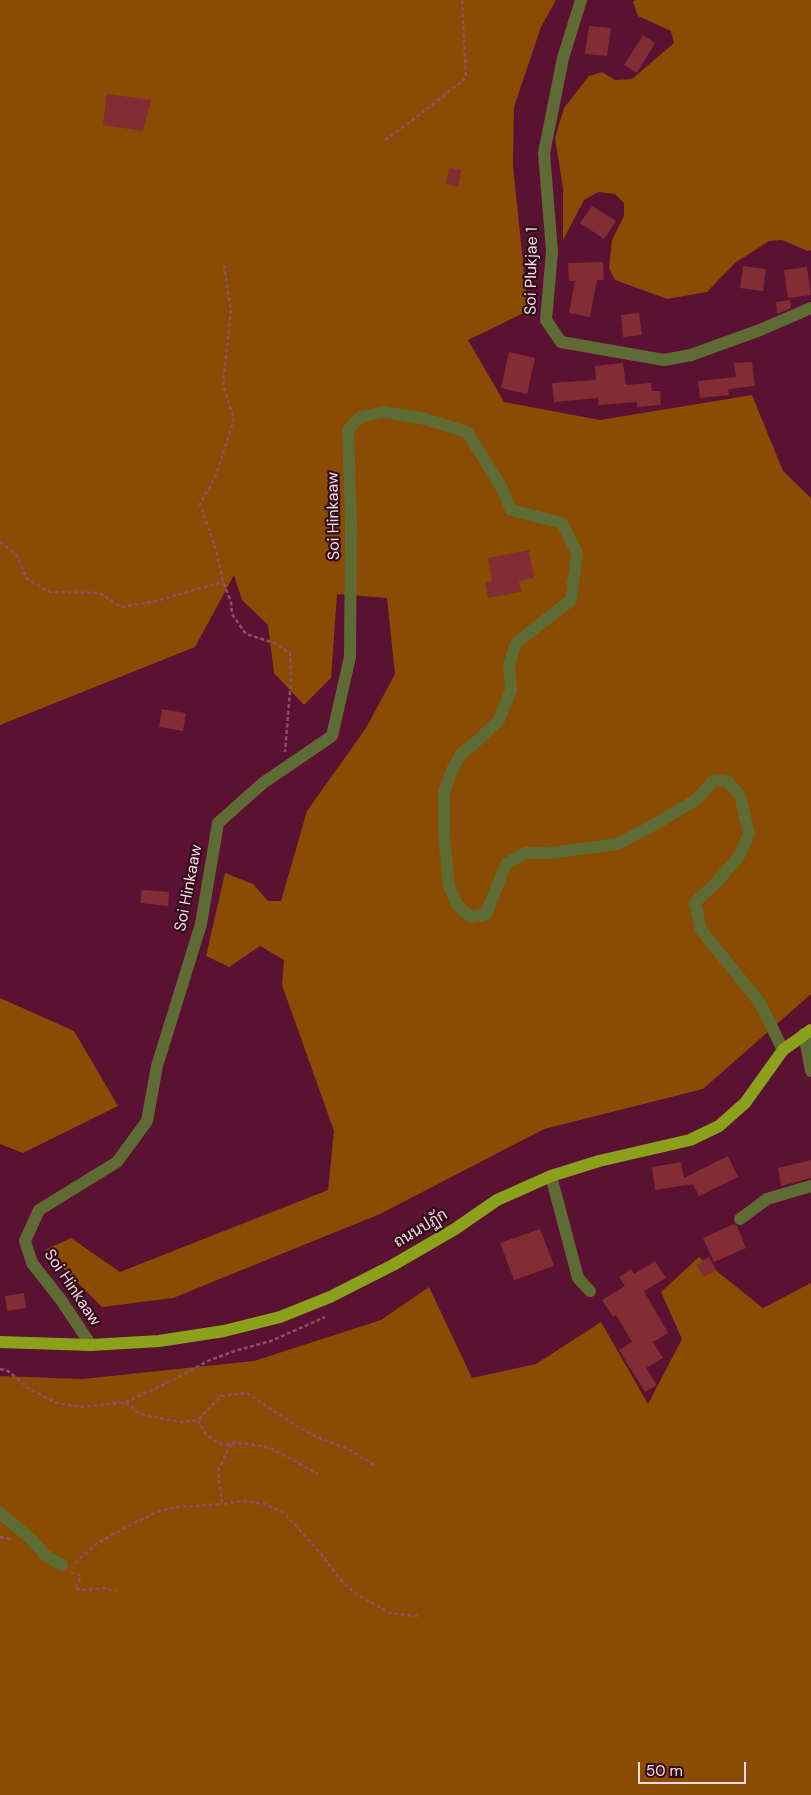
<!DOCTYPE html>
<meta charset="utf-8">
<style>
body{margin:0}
#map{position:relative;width:811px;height:1795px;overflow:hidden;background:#5b1131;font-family:"DM Sans",sans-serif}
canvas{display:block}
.scale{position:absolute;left:638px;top:1762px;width:108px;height:22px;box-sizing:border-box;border:2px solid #ffd9e4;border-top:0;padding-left:6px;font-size:15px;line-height:18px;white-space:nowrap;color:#ffd9e4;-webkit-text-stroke:4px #2e0e1a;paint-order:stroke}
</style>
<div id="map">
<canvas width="811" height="1795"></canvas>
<div class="scale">50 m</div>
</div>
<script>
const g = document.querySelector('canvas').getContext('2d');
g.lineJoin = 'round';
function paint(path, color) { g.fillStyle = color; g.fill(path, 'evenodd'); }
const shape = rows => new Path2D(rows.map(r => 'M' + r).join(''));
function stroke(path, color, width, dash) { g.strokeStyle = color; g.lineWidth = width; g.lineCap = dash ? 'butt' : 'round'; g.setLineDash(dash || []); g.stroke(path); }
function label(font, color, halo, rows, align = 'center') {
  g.font = font + ' "DM Sans",Sarabun,sans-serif'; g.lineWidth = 4.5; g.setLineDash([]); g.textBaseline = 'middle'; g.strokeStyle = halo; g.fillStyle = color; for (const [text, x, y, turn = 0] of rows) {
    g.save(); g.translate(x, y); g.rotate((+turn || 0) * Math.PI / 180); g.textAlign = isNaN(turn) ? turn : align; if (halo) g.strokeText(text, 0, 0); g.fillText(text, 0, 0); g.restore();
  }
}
const green = shape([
 [0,0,556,0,541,27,514,107,513,165,528,311,468,340,504,402,600,420,752,395,783,471,811,498,811,994,703,1089,544,1129,380,1214,173,1298,102,1307,45,1250,71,1238,120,1272,328,1190,334,1131,282,985,284,960,260,946,229,967,206,956,225,873,253,884,268,901,281,901,307,811,366,728,395,674,387,598,337,594,331,678,304,705,274,673,268,625,242,600,234,575,195,647,0,725],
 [635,0,811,0,811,250,808,251,782,240,769,241,735,263,707,292,667,299,615,280,609,268,612,240,624,216,624,203,615,194,598,192,584,200,563,240,563,188,555,138,564,108,589,76,602,72,615,80,632,79,674,43,671,31,638,16,633,2],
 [0,998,74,1031,118,1106,23,1153,0,1144],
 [699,1257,763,1308,811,1283,811,1795,0,1795,0,1376,82,1379,254,1361,381,1320,429,1287,472,1378,536,1364,601,1322,648,1404,682,1339,661,1292]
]);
const building = shape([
 [589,26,611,28,607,56,585,54],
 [643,35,655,43,637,73,624,65],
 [107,94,151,100,143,131,103,125],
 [449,168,461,170,458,187,446,184],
 [592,206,616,221,604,239,580,223],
 [603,262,604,280,597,280,590,317,569,313,575,281,569,281,568,263],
 [743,266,766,269,763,291,740,288],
 [807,267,811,295,788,298,784,270],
 [790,300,791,308,777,314,776,302],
 [639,313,642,335,623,337,621,315],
 [509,352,535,358,527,394,501,388],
 [752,362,755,386,728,389,729,395,700,398,698,381,736,377,734,363],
 [623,363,626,385,651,383,652,391,660,391,661,405,637,407,637,402,598,405,598,398,554,402,552,383,596,380,595,366],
 [529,550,534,578,519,581,521,592,488,598,485,582,492,581,488,558],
 [162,709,186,713,183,731,159,727],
 [142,890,169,892,168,906,140,903],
 [728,1156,738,1177,699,1196,693,1184,655,1190,652,1167,681,1162,684,1178],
 [811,1160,811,1178,781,1186,778,1168],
 [734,1224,737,1226,746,1248,714,1262,703,1238],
 [540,1229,554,1266,514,1280,500,1243],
 [709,1257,716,1270,704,1277,696,1265],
 [655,1261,666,1278,644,1291,668,1333,653,1342,663,1358,646,1368,657,1385,645,1392,619,1350,632,1342,616,1315,613,1317,602,1300,625,1286,619,1277,631,1269,634,1274],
 [24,1293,26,1308,7,1311,5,1296]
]);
const path = shape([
 [385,140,414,119,466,78,462,0],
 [224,265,231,310,223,384,234,419,216,475,200,504,216,550,223,582,231,602,232,614,246,634,274,643,290,653,291,679,285,752],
 [0,542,16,554,27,579,50,592,100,593,121,607,152,602,223,582],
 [0,1369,8,1371,31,1390,57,1403,81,1407,126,1402,171,1381,210,1360,238,1350,271,1341,325,1317],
 [126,1402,140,1414,181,1422,198,1420,221,1396,247,1393,298,1427,317,1437,348,1449,376,1466],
 [198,1420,204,1432,213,1440,223,1445,235,1443,250,1444,271,1448,318,1474],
 [231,1444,218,1471,222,1504,243,1501,265,1504,285,1514,323,1556,339,1578,353,1592,390,1613,418,1616],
 [0,1537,10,1539],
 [75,1563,96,1544,132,1524,157,1512,177,1507,222,1504],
 [71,1572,81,1576,75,1589,87,1590,104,1588,116,1592]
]);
const minor = shape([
 [581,0,563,58,544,153,552,251,546,320,561,342,664,360,691,355,760,330,811,308],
 [804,1034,811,1071],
 [551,1176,578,1278,590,1291],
 [740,1219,767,1199,811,1186],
 [91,1345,61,1300,32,1263,25,1241,39,1210,117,1162,147,1121,157,1066,201,924,218,823,263,783,332,736,350,657,351,523,348,430,360,417,384,412,425,419,467,432,502,488,511,510,562,523,577,553,571,600,516,643,509,665,511,690,499,720,477,741,461,754,452,770,444,792,444,835,449,886,457,905,471,917,486,914,506,864,525,853,551,853,617,844,654,825,697,799,714,780,728,782,740,795,749,834,738,858,714,885,695,902,701,930,760,1003,783,1050],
 [0,1513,31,1539,45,1555,62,1565]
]);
const major = shape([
 [0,1342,91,1345,159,1341,224,1331,280,1317,330,1297,393,1265,455,1229,497,1200,551,1176,599,1161,690,1140,719,1126,745,1103,783,1050,811,1030]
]);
const streetNames = [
 ["Soi Plukjae 1",532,271,-89],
 ["Soi Hinkaaw",334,516,-91],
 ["Soi Hinkaaw",189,888,-79],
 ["ถนนปฏัก",421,1229,-31],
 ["Soi Hinkaaw",72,1288,56]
];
paint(green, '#8a4b02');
paint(building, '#812d33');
stroke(path, '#8e4f69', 2.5, [4, 2.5]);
stroke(minor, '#5f6b34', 12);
stroke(major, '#8ba01b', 12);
label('16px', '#ffd9e4', '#2e0e1a', streetNames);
</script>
